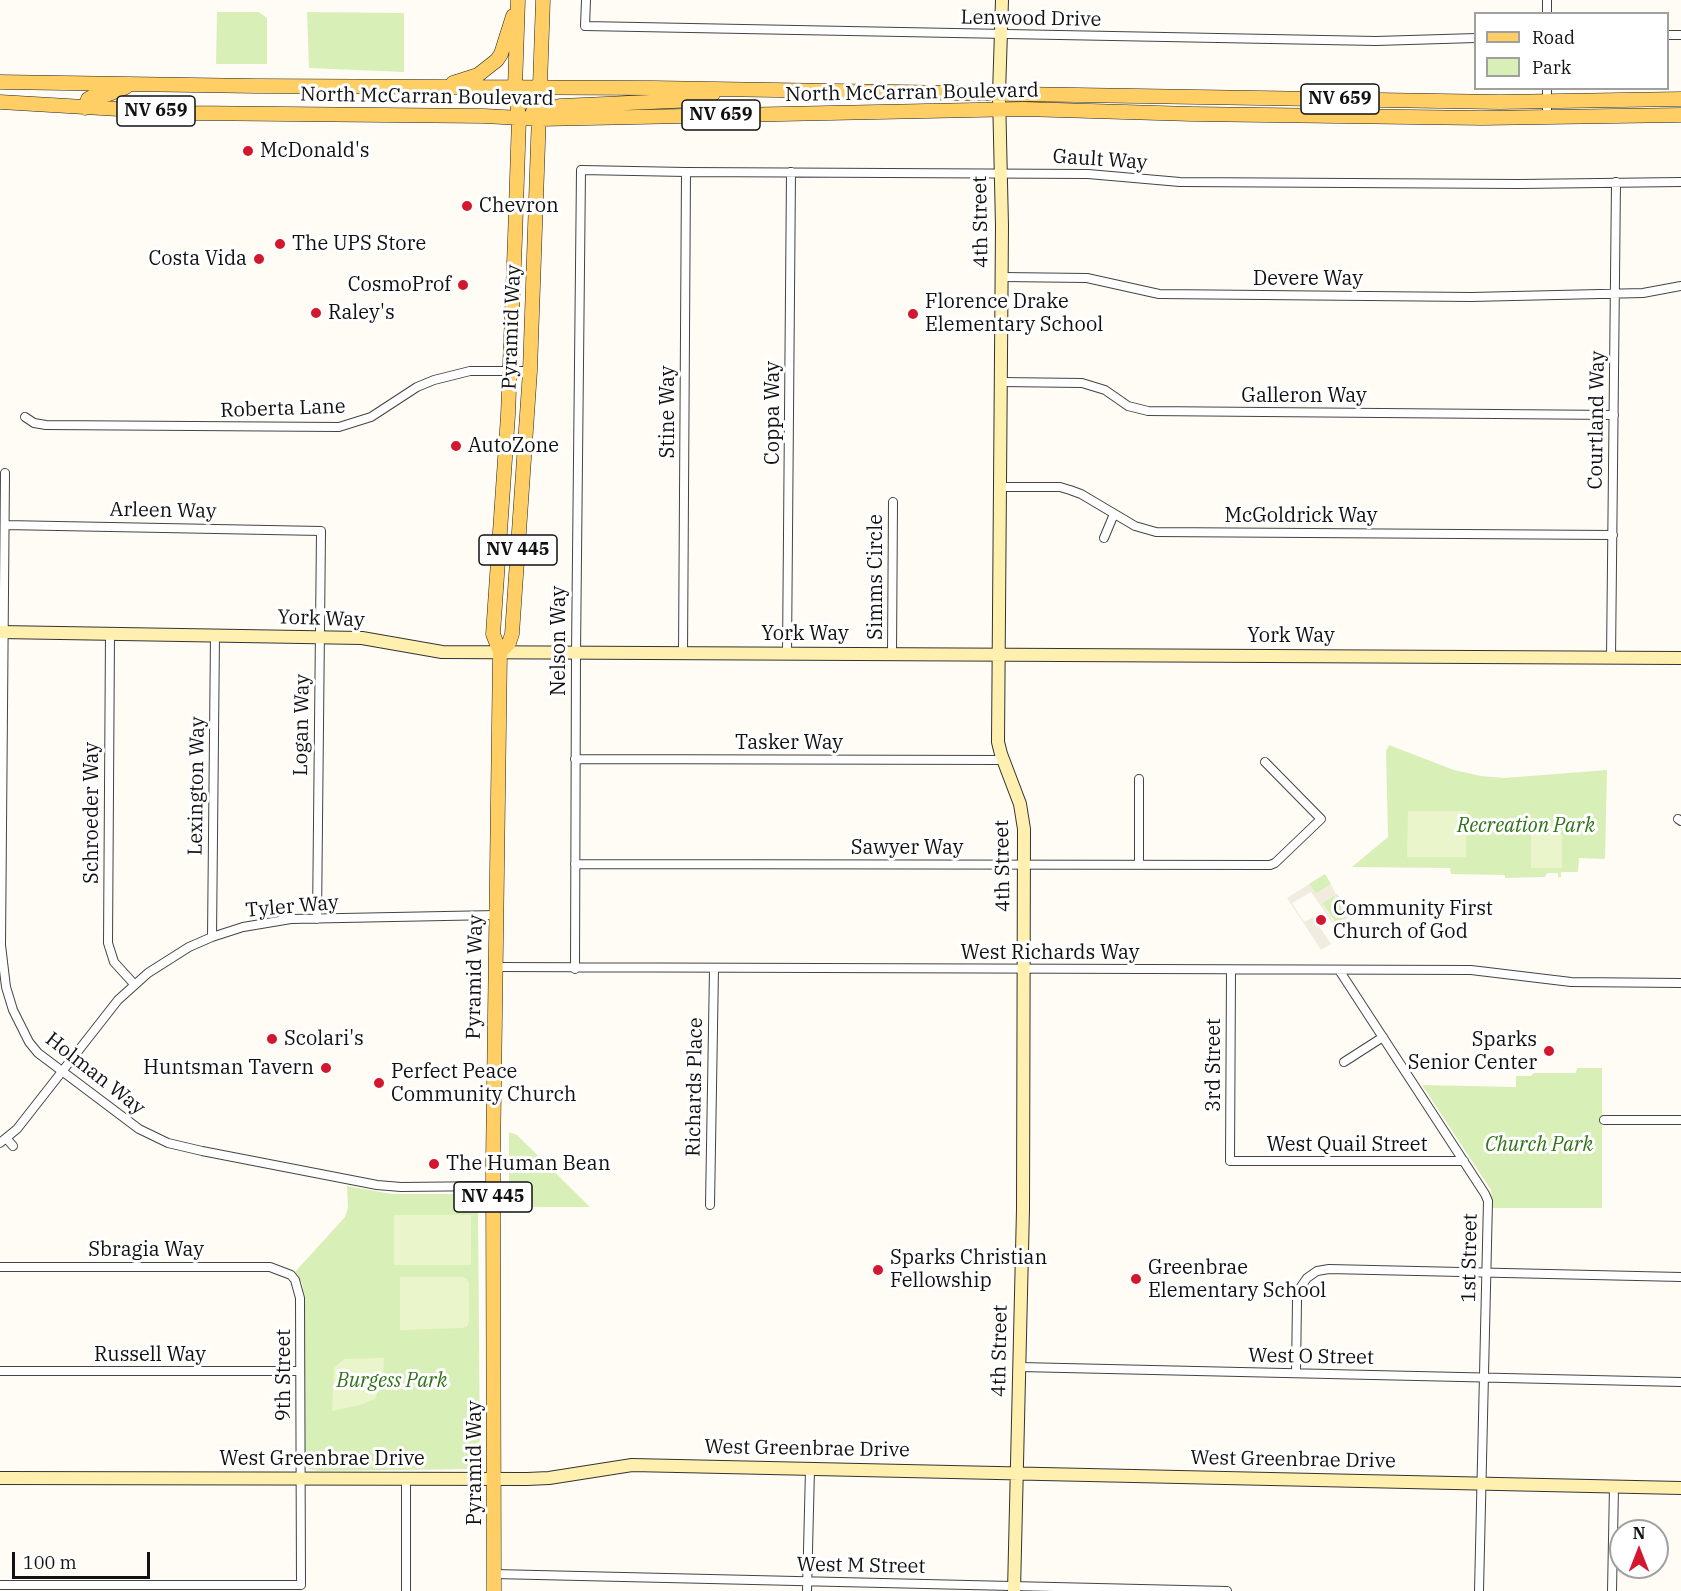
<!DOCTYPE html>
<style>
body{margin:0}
#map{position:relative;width:1681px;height:1591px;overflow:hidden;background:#fffcf5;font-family:"IBM Plex Serif",serif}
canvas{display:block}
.legend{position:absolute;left:1474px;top:12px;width:195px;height:78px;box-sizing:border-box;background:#fff;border:2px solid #a0a0a0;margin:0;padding:8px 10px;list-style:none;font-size:18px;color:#111}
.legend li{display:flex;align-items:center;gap:12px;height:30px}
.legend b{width:30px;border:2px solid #a0a0a0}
.north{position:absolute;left:1609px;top:1519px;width:60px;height:60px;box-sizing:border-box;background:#fff;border:2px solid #a0a0a0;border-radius:50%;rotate:0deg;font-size:16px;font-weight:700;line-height:24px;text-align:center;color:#111}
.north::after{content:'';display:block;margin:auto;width:21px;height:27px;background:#d3172e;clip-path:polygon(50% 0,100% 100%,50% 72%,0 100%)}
.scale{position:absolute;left:12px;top:1552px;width:138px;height:27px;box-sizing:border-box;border:3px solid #111;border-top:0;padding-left:8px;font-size:18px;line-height:21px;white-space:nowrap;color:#111;-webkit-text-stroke:4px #fff;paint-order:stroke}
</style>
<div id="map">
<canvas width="1681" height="1591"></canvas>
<ul class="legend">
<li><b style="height:8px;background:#ffce65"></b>Road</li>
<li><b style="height:16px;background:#d9efb8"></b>Park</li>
</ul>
<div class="north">N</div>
<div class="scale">100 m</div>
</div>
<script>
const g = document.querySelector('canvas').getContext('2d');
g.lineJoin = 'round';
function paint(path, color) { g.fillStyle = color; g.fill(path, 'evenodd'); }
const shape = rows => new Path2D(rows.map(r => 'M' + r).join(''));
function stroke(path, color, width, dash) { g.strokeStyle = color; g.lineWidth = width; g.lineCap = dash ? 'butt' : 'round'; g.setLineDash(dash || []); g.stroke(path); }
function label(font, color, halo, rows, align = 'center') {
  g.font = font + ' "IBM Plex Serif",serif'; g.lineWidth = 6; g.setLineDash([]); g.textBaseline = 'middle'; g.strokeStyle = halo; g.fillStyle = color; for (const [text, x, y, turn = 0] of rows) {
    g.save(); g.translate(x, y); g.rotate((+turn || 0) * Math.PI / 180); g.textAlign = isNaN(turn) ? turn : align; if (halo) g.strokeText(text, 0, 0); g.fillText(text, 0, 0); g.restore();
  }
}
const green = shape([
 [217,12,259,12,267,18,267,64,216,64],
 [307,12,404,13,404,72,309,68],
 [1389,745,1454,770,1481,776,1504,778,1607,770,1605,859,1579,858,1578,872,1561,872,1561,877,1558,877,1558,873,1547,873,1545,877,1505,878,1505,875,1451,874,1450,868,1352,867,1388,837,1386,751],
 [1325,874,1331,884,1316,894,1309,884],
 [1337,894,1351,914,1336,923,1322,903,1335,895,1338,900,1335,895],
 [1577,1068,1602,1068,1602,1208,1492,1208,1491,1190,1422,1085,1516,1087,1516,1076,1531,1076,1534,1073,1576,1073],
 [509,1132,517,1135,590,1207,509,1207],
 [347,1186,392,1194,466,1194,471,1195,476,1199,478,1206,480,1465,478,1469,318,1471,309,1469,305,1463,305,1298,302,1283,295,1272,345,1217,348,1208]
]);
const pitch = shape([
 [1408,811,1467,811,1466,857,1407,857],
 [1531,834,1562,834,1562,868,1531,868],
 [394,1215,471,1215,471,1265,394,1265],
 [400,1277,462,1277,467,1279,469,1283,469,1322,467,1326,463,1328,400,1330],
 [384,1358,383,1378,375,1399,360,1405,332,1411,334,1368,344,1359]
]);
const plaza = shape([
 [1309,884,1316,894,1331,884,1342,907,1348,915,1352,915,1335,927,1311,892,1292,903,1304,922,1313,917,1331,944,1321,950,1287,898],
 [1334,896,1347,916,1337,923,1334,922,1322,903]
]);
const street = shape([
 [586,0,585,26,1376,41,1476,38],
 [1547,14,1547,0],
 [1668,35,1681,35],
 [1547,88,1547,117],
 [1002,277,1087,278,1159,294,1471,297,1643,293,1681,286],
 [1001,382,1082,383,1105,390,1128,406,1148,411,1614,415],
 [25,417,34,423,46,425,339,427,371,417,417,387,434,380,470,371,530,371],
 [5,473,1,945,6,987,13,1010,29,1042,38,1053,139,1129,168,1143,202,1151,377,1185,401,1187,493,1186],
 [1000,487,1060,487,1070,490,1081,494,1135,526,1156,532,1613,535],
 [5,525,321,531,317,919],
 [1104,538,1114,514],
 [110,634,108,943,114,962,134,984],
 [683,653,686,172],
 [787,653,791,172],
 [892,653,893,502],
 [1611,658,1616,182],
 [575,759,1003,760],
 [1678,819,1681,821],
 [575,864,1270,865,1275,863,1321,819,1265,762],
 [1139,865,1139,779],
 [212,937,215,635],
 [495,967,1471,970,1571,982,1681,983],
 [575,969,576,653,581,170,686,172,1088,174,1180,182,1519,184,1681,182],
 [1231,970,1230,1161,1464,1161],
 [1339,970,1485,1194,1488,1201,1479,1591],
 [1344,1062,1383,1037],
 [1604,1120,1681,1120],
 [6,1138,13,1146],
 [0,1143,17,1129,118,1000,148,973,189,947,212,937,243,927,291,919,496,915],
 [710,1205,714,969],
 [0,1267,270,1267,291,1275,295,1280,300,1298,301,1585,0,1585],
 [1020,1367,1681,1382],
 [0,1371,300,1371],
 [1296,1373,1297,1300,1300,1288,1307,1278,1317,1271,1329,1269,1681,1277],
 [494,1574,1227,1591],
 [406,1591,406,1478],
 [807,1591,810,1469],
 [1612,1591,1614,1487]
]);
const secondary = shape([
 [1002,0,999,94,1002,226,998,742,1001,754,1020,804,1024,829,1023,1209,1014,1591],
 [0,632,362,638,442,652,1681,658],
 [0,1478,527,1479,549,1478,632,1465,1681,1488]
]);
const primary = shape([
 [0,82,256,86,654,88,1500,102,1681,99],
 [453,83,478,75,497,60,501,54,513,16],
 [0,102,186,113,484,116,540,119,1023,109,1192,114,1482,118,1681,115],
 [85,108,88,99,94,96,109,94,126,87],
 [533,111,561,106,695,100,713,94],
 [500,652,509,643,512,634,530,371,543,0],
 [494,1591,493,1161,500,652,493,634,508,415,515,238,519,118,515,88,518,0]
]);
const markers = [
 [248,151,6,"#d3172e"],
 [467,206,6,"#d3172e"],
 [280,244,6,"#d3172e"],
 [259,259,6,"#d3172e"],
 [463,285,6,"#d3172e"],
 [316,313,6,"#d3172e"],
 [913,314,6,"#d3172e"],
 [456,446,6,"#d3172e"],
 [1321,920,6,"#d3172e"],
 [272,1039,6,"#d3172e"],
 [1549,1051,6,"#d3172e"],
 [326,1068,6,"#d3172e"],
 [379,1083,6,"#d3172e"],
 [434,1164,6,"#d3172e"],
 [878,1270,6,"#d3172e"],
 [1136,1279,6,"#d3172e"]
];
const shields = [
 [1340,99,78],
 [156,111,78],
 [721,115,78],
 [518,550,78],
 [493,1197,78]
];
const shieldNames = [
 ["NV 659",1340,99],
 ["NV 659",156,111],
 ["NV 659",721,115],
 ["NV 445",518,550],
 ["NV 445",493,1197]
];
const streetNames = [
 ["Lenwood Drive",1031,19,1],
 ["North McCarran Boulevard",912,93,-1],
 ["North McCarran Boulevard",427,97,1],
 ["Gault Way",1100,160,4],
 ["4th Street",981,222,-91],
 ["Devere Way",1308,279],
 ["Pyramid Way",512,327,-88],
 ["Galleron Way",1304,396],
 ["Roberta Lane",283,409,-2],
 ["Stine Way",668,412,-90],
 ["Coppa Way",773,413,-90],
 ["Courtland Way",1597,420,-89],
 ["Arleen Way",163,511,1],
 ["McGoldrick Way",1301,516],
 ["Simms Circle",876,577,-90],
 ["York Way",321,619,2],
 ["York Way",805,634],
 ["York Way",1291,636],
 ["Nelson Way",559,641,-90],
 ["Logan Way",302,725,-89],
 ["Tasker Way",789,743],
 ["Lexington Way",197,786,-89],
 ["Schroeder Way",92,813,-90],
 ["Sawyer Way",907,848],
 ["4th Street",1003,866,-91],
 ["Tyler Way",292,907,-5],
 ["West Richards Way",1050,953],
 ["Pyramid Way",475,977,-89],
 ["3rd Street",1214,1065,-90],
 ["Holman Way",95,1074,38],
 ["Richards Place",695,1087,-89],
 ["West Quail Street",1347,1145],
 ["Sbragia Way",146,1250],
 ["1st Street",1470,1258,-89],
 ["4th Street",1000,1351,-89],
 ["Russell Way",150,1355],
 ["West O Street",1311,1357,1],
 ["9th Street",284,1375,-90],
 ["West Greenbrae Drive",807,1449,1],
 ["West Greenbrae Drive",322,1459],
 ["West Greenbrae Drive",1293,1460,1],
 ["Pyramid Way",475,1463,-90],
 ["West M Street",861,1566,1]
];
const poiNames = [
 ["McDonald's",260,151],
 ["Chevron",479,206],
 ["The UPS Store",292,244],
 ["Costa Vida",247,259,"right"],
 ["CosmoProf",451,285,"right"],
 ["Florence Drake",925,302],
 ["Elementary School",925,325],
 ["Raley's",328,313],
 ["AutoZone",468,446],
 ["Community First",1333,909],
 ["Church of God",1333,932],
 ["Scolari's",284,1039],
 ["Sparks",1537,1040,"right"],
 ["Senior Center",1537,1063,"right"],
 ["Huntsman Tavern",314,1068,"right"],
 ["Perfect Peace",391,1072],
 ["Community Church",391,1095],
 ["The Human Bean",446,1164],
 ["Sparks Christian",890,1258],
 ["Fellowship",890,1281],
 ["Greenbrae",1148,1268],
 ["Elementary School",1148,1291]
];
const parkNames = [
 ["Recreation Park",1526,826],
 ["Church Park",1539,1145],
 ["Burgess Park",392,1381]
];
paint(green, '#d9efb8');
paint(pitch, '#eaf5cb');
paint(plaza, '#f2ece0');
stroke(street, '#444', 10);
stroke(secondary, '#333', 14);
stroke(primary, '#222', 15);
stroke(street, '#fff', 8);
stroke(secondary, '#fff0b0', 12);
stroke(primary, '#ffce65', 14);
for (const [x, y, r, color] of markers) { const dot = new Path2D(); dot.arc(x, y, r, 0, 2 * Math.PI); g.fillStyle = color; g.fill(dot); stroke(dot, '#fff', 2); }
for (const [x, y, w] of shields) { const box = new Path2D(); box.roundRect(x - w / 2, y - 15, w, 30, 4.5); g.fillStyle = '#fff'; g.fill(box); stroke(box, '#111', 1.5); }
label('bold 18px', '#111', null, shieldNames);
label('20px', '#111', '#fff', streetNames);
label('20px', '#111', '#fff', poiNames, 'left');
label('italic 20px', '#317218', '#fff', parkNames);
</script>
